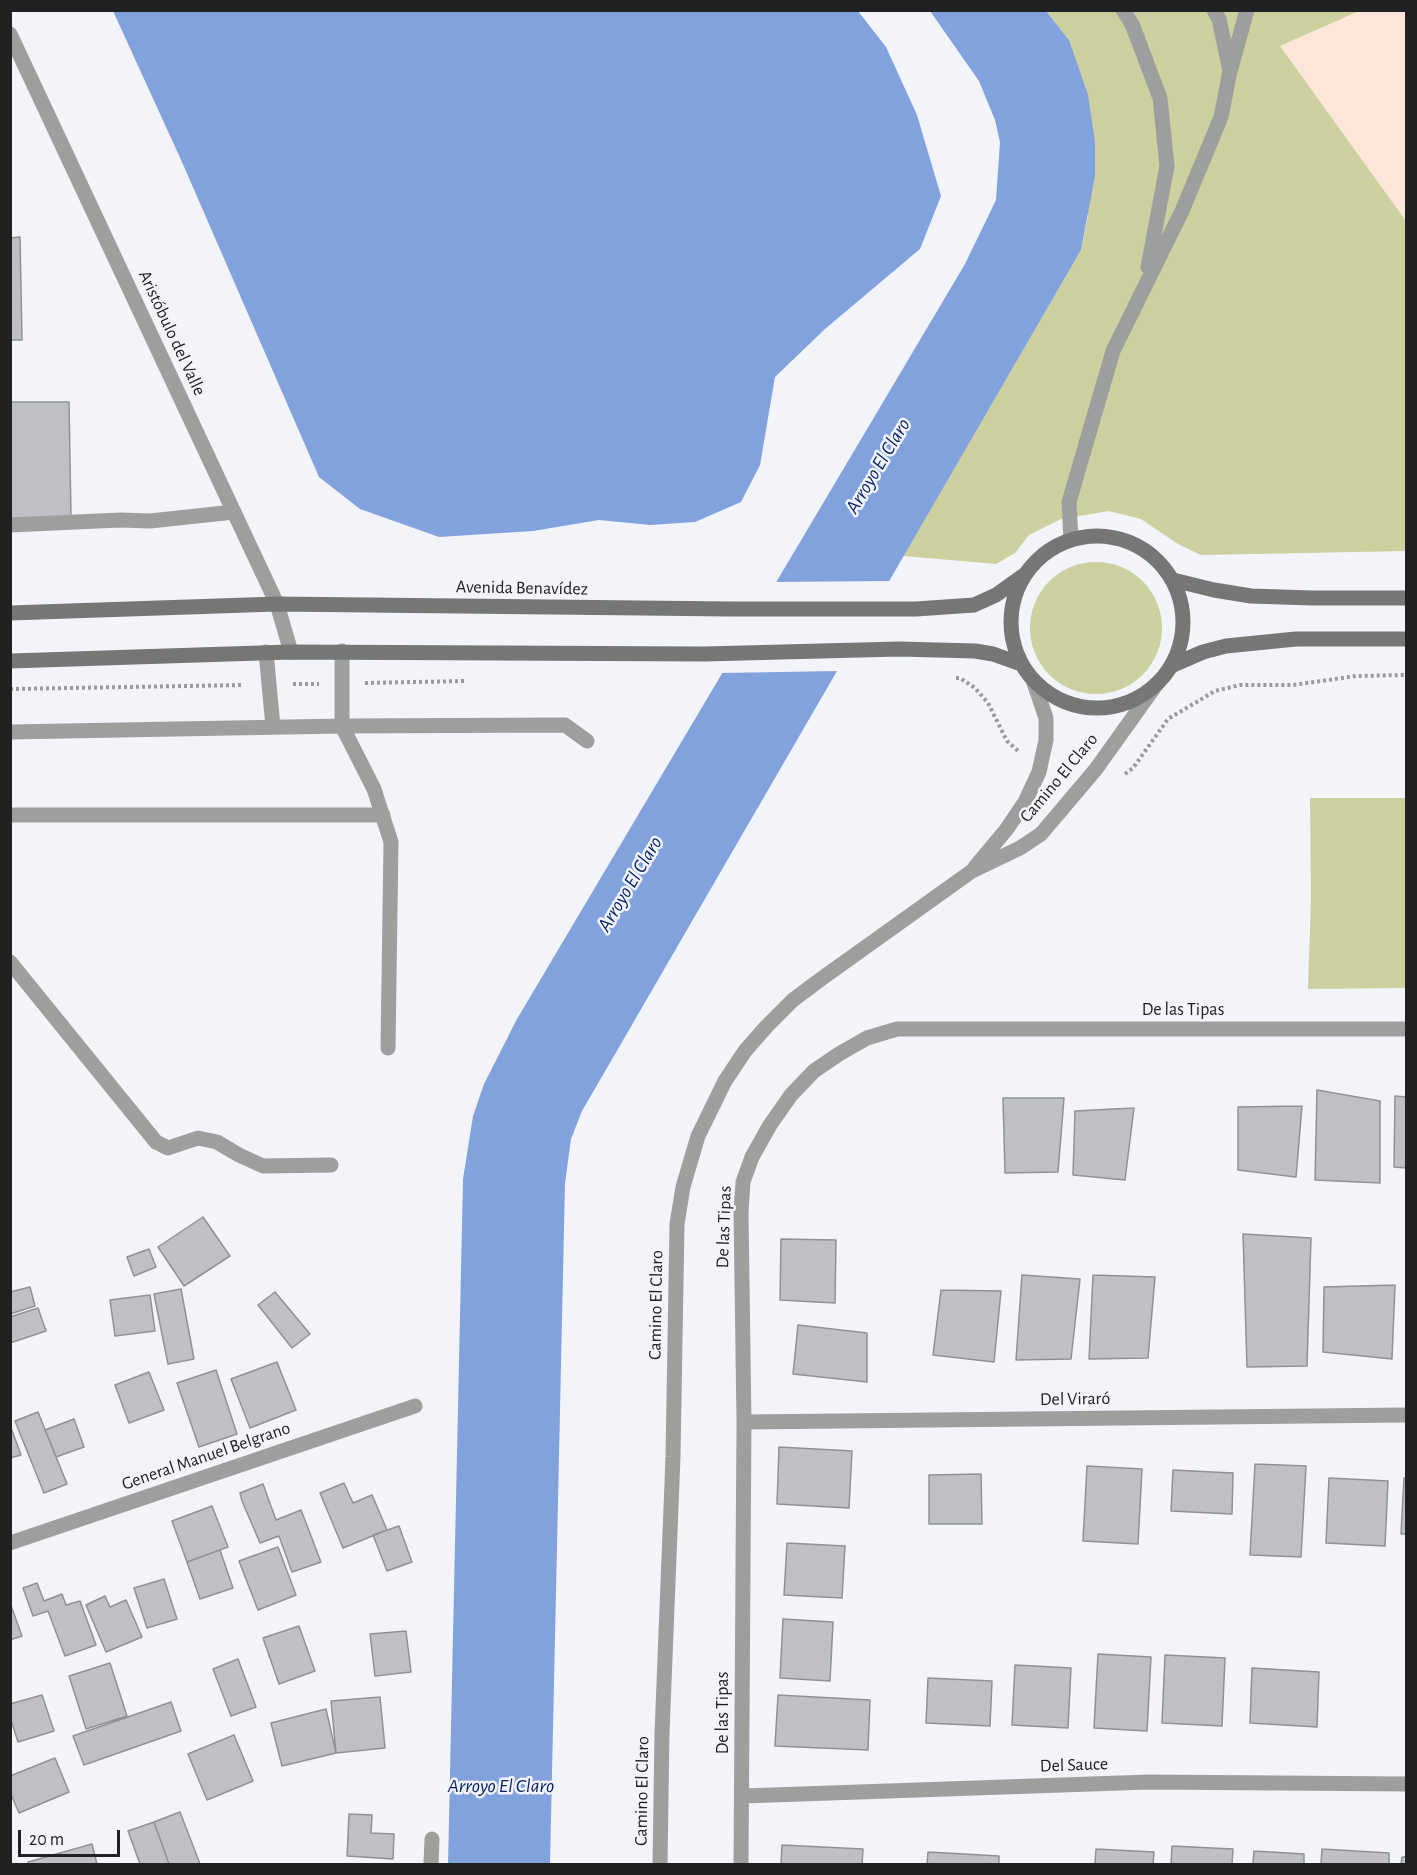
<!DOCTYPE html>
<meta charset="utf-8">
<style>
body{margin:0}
#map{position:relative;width:1417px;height:1875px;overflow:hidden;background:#f3f4f9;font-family:"Alegreya Sans",sans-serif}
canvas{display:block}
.frame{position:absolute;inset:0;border:12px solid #202122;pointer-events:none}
.scale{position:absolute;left:18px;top:1830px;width:102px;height:27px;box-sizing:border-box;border:3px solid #202122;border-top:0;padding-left:8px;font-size:18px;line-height:21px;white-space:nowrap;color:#202122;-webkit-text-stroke:4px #f3f4f9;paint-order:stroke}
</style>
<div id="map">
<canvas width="1417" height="1875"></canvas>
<div class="frame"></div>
<div class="scale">20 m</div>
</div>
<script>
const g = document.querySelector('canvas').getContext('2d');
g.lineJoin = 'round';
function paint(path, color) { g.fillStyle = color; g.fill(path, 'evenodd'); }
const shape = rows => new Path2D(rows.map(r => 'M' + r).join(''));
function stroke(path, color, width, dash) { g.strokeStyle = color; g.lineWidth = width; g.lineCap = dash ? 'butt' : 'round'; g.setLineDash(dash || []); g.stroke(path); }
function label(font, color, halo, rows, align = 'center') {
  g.font = font + ' "Alegreya Sans",sans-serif'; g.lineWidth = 5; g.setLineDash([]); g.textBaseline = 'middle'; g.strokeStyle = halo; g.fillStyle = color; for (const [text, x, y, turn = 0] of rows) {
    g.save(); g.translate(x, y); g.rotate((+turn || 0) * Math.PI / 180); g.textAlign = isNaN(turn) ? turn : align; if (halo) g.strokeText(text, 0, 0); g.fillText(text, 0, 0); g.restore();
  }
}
const commercial = shape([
 [1359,11,1406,11,1406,221,1280,46]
]);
const green = shape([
 [1046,11,1359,11,1280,46,1406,221,1406,551,1201,555,1178,544,1141,519,1109,511,1061,519,1029,535,1015,553,996,564,903,556,1081,250,1088,216,1069,40],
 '1030 628a66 66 0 1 1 132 0a66 66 0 1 1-132 0Z',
 [1310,798,1406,798,1406,988,1308,989,1311,898]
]);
const water = shape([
 [113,11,858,11,886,47,917,115,941,196,920,249,825,329,775,377,760,465,741,502,695,522,650,525,599,520,533,531,439,537,360,509,319,477,182,162],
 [930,11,1046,11,1069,40,1088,95,1095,142,1095,176,1081,250,582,1111,571,1139,565,1183,550,1864,448,1864,463,1179,473,1116,484,1084,517,1019,965,264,996,200,1000,142,995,120,979,81]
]);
const pier = shape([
 [892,581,840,671,719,673,773,582]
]);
const building = shape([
 [20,237,22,340,10,340,10,238,20,237],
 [10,402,69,402,71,518,10,519,10,402],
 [1317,1090,1380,1101,1380,1183,1315,1180,1317,1090],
 [1395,1096,1406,1097,1406,1168,1394,1167,1395,1096],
 [1003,1098,1064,1098,1058,1172,1005,1173,1003,1098],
 [1302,1106,1296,1177,1238,1170,1238,1107,1302,1106],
 [1134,1108,1125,1180,1073,1175,1075,1111,1134,1108],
 [203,1217,230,1256,184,1286,158,1247,203,1217],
 [1243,1234,1311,1238,1307,1366,1247,1367,1243,1234],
 [781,1239,836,1240,835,1303,780,1300,781,1239],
 [149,1249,156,1267,134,1276,127,1257,149,1249],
 [1022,1275,1080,1279,1071,1359,1016,1360,1022,1275],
 [1093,1275,1155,1277,1148,1358,1089,1359,1093,1275],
 [1395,1285,1392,1359,1323,1352,1324,1287,1395,1285],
 [30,1287,35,1306,10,1314,10,1292,30,1287],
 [181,1289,194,1359,168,1364,154,1294,181,1289],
 [941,1290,1001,1291,994,1362,933,1355,941,1290],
 [275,1292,310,1334,292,1348,258,1305,275,1292],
 [150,1295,155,1331,115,1336,110,1300,150,1295],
 [38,1308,46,1331,10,1343,10,1317,38,1308],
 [798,1325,867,1333,867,1382,793,1374,798,1325],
 [277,1362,296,1410,250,1428,231,1379,277,1362],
 [216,1370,237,1434,199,1447,177,1383,216,1370],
 [149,1372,164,1410,129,1423,115,1385,149,1372],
 [38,1412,67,1484,44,1493,15,1421,38,1412],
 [74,1419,84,1447,56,1457,45,1430,74,1419],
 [10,1425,21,1455,10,1458,10,1425],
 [779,1447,852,1451,849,1508,777,1504,779,1447],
 [1255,1464,1306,1466,1301,1557,1250,1555,1255,1464],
 [1087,1466,1142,1469,1138,1544,1083,1541,1087,1466],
 [1173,1470,1233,1473,1232,1514,1171,1511,1173,1470],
 [981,1474,982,1524,929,1524,929,1475,981,1474],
 [1329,1478,1388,1481,1385,1546,1326,1543,1329,1478],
 [1404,1478,1406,1478,1406,1534,1401,1534,1404,1478],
 [344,1483,353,1503,372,1495,387,1530,343,1548,320,1493,344,1483],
 [263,1484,276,1520,301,1510,321,1562,292,1572,279,1536,260,1543,242,1501,240,1493,263,1484],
 [212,1506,228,1547,187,1562,172,1521,212,1506],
 [399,1526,412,1562,387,1571,373,1535,399,1526],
 [787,1543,845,1546,842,1598,784,1595,787,1543],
 [278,1547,296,1595,258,1610,239,1561,278,1547],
 [220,1550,233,1588,200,1599,187,1562,220,1550],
 [164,1579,177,1619,147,1628,134,1588,164,1579],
 [37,1583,44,1601,62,1594,66,1605,80,1601,96,1645,65,1656,48,1611,33,1616,23,1588,37,1583],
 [105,1596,110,1607,126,1600,142,1637,106,1652,86,1605,105,1596],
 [10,1603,22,1636,10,1640,10,1603],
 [783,1619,833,1622,830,1681,780,1678,783,1619],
 [299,1626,315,1671,279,1684,263,1638,299,1626],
 [406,1631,411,1672,375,1676,370,1634,406,1631],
 [1098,1654,1151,1657,1147,1731,1094,1728,1098,1654],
 [1165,1655,1225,1658,1222,1726,1162,1723,1165,1655],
 [238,1659,256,1707,231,1716,213,1669,238,1659],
 [110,1663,127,1716,86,1729,69,1676,110,1663],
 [1015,1665,1071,1668,1068,1728,1012,1725,1015,1665],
 [1252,1668,1319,1672,1317,1727,1250,1723,1252,1668],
 [928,1678,992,1681,990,1726,926,1723,928,1678],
 [42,1695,54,1731,18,1742,10,1717,10,1704,42,1695],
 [778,1695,870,1700,868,1750,775,1746,778,1695],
 [380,1697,385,1748,336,1753,331,1701,380,1697],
 [171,1702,181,1731,84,1765,73,1736,171,1702],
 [326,1709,336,1753,282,1766,271,1723,326,1709],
 [234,1735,253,1781,207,1800,188,1754,234,1735],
 [55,1758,69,1792,19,1813,10,1792,10,1776,55,1758],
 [180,1812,200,1864,169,1864,154,1822,180,1812],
 [349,1814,372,1815,371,1833,394,1834,393,1859,347,1856,349,1814],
 [154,1822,169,1864,140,1864,128,1831,154,1822],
 [92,1844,97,1864,29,1864,28,1862,92,1844],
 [782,1845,863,1849,862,1864,781,1864,782,1845],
 [1172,1846,1233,1849,1232,1864,1171,1864,1172,1846],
 [1096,1849,1154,1852,1153,1864,1095,1864,1096,1849],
 [1322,1849,1389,1853,1389,1864,1321,1864,1322,1849],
 [1254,1851,1304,1854,1304,1864,1253,1864,1254,1851],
 [928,1852,999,1856,999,1864,927,1864,928,1852],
 [1402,1857,1406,1857,1406,1864,1401,1864,1402,1857]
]);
const path = shape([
 [956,678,960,678,975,688,988,703,1007,741,1018,751],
 [365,683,466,681],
 [293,684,319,684],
 [10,689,244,685],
 [1125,774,1133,768,1168,719,1215,691,1240,685,1293,685,1356,676,1406,675]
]);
const service = shape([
 [10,525,120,520,150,521,234,512],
 [342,651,342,726,374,789,391,842,388,1048],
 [266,652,273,727],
 [10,732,342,726,565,725,587,741],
 [10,815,383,815],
 [10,962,156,1142,168,1148,198,1138,217,1142,239,1155,263,1166,331,1165]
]);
const minor = shape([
 [1123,10,1132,24,1160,98,1167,166,1148,267],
 [1231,68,1247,10],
 [1071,540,1069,502,1113,351,1182,211,1221,117,1230,71,1219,19,1214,10],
 [744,1422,1406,1415],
 [10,1543,415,1406],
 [743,1796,1149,1782,1406,1784],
 [431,1864,432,1839],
 [741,1864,744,1422,741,1212,743,1182,752,1157,770,1125,791,1095,814,1071,839,1054,867,1038,897,1029,1406,1029]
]);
const tertiary = shape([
 [10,34,277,604,291,652],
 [975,867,1006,830,1025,802,1039,772,1046,740,1046,718,1033,680],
 [660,1864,662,1733,673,1457,677,1224,683,1187,698,1136,725,1081,745,1051,766,1027,793,1000,821,979,972,871,1020,848,1041,834,1096,769,1156,685]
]);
const secondary = shape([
 '1011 622a86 86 0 1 1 172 0a86 86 0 1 1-172 0Z',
 [1173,580,1214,590,1251,596,1312,598,1406,598],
 [10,613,277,604,731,609,916,609,974,605,996,595,1024,575],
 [10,661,291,652,704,654,899,649,975,651,993,654,1021,664],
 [1173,665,1203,652,1226,646,1296,639,1406,639]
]);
const streetNames = [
 ["Aristóbulo del Valle",172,333,65],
 ["Avenida Benavídez",522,588,1],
 ["Camino El Claro",1059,778,-50],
 ["De las Tipas",1183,1010],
 ["De las Tipas",724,1227,-88],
 ["Camino El Claro",656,1305,-89],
 ["Del Viraró",1075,1399,-1],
 ["General Manuel Belgrano",206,1456,-19],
 ["De las Tipas",723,1713,-90],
 ["Del Sauce",1074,1765,-2],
 ["Camino El Claro",642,1791,-89]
];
const waterNames = [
 ["Arroyo El Claro",878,466,-59],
 ["Arroyo El Claro",630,884,-59],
 ["Arroyo El Claro",501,1786]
];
paint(commercial, '#fde5da');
paint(green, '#cccf9e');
paint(water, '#82a2de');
paint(pier, '#f3f4f9');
paint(building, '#bfc0c5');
stroke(building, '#8f9195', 1.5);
stroke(path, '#999a9d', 4, [3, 3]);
stroke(service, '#9d9f9f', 15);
stroke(minor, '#9d9f9f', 15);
stroke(tertiary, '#9d9f9f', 15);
stroke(secondary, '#747776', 15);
label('18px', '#202122', '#f3f4f9', streetNames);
label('italic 20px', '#042267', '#f3f4f9', waterNames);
</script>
